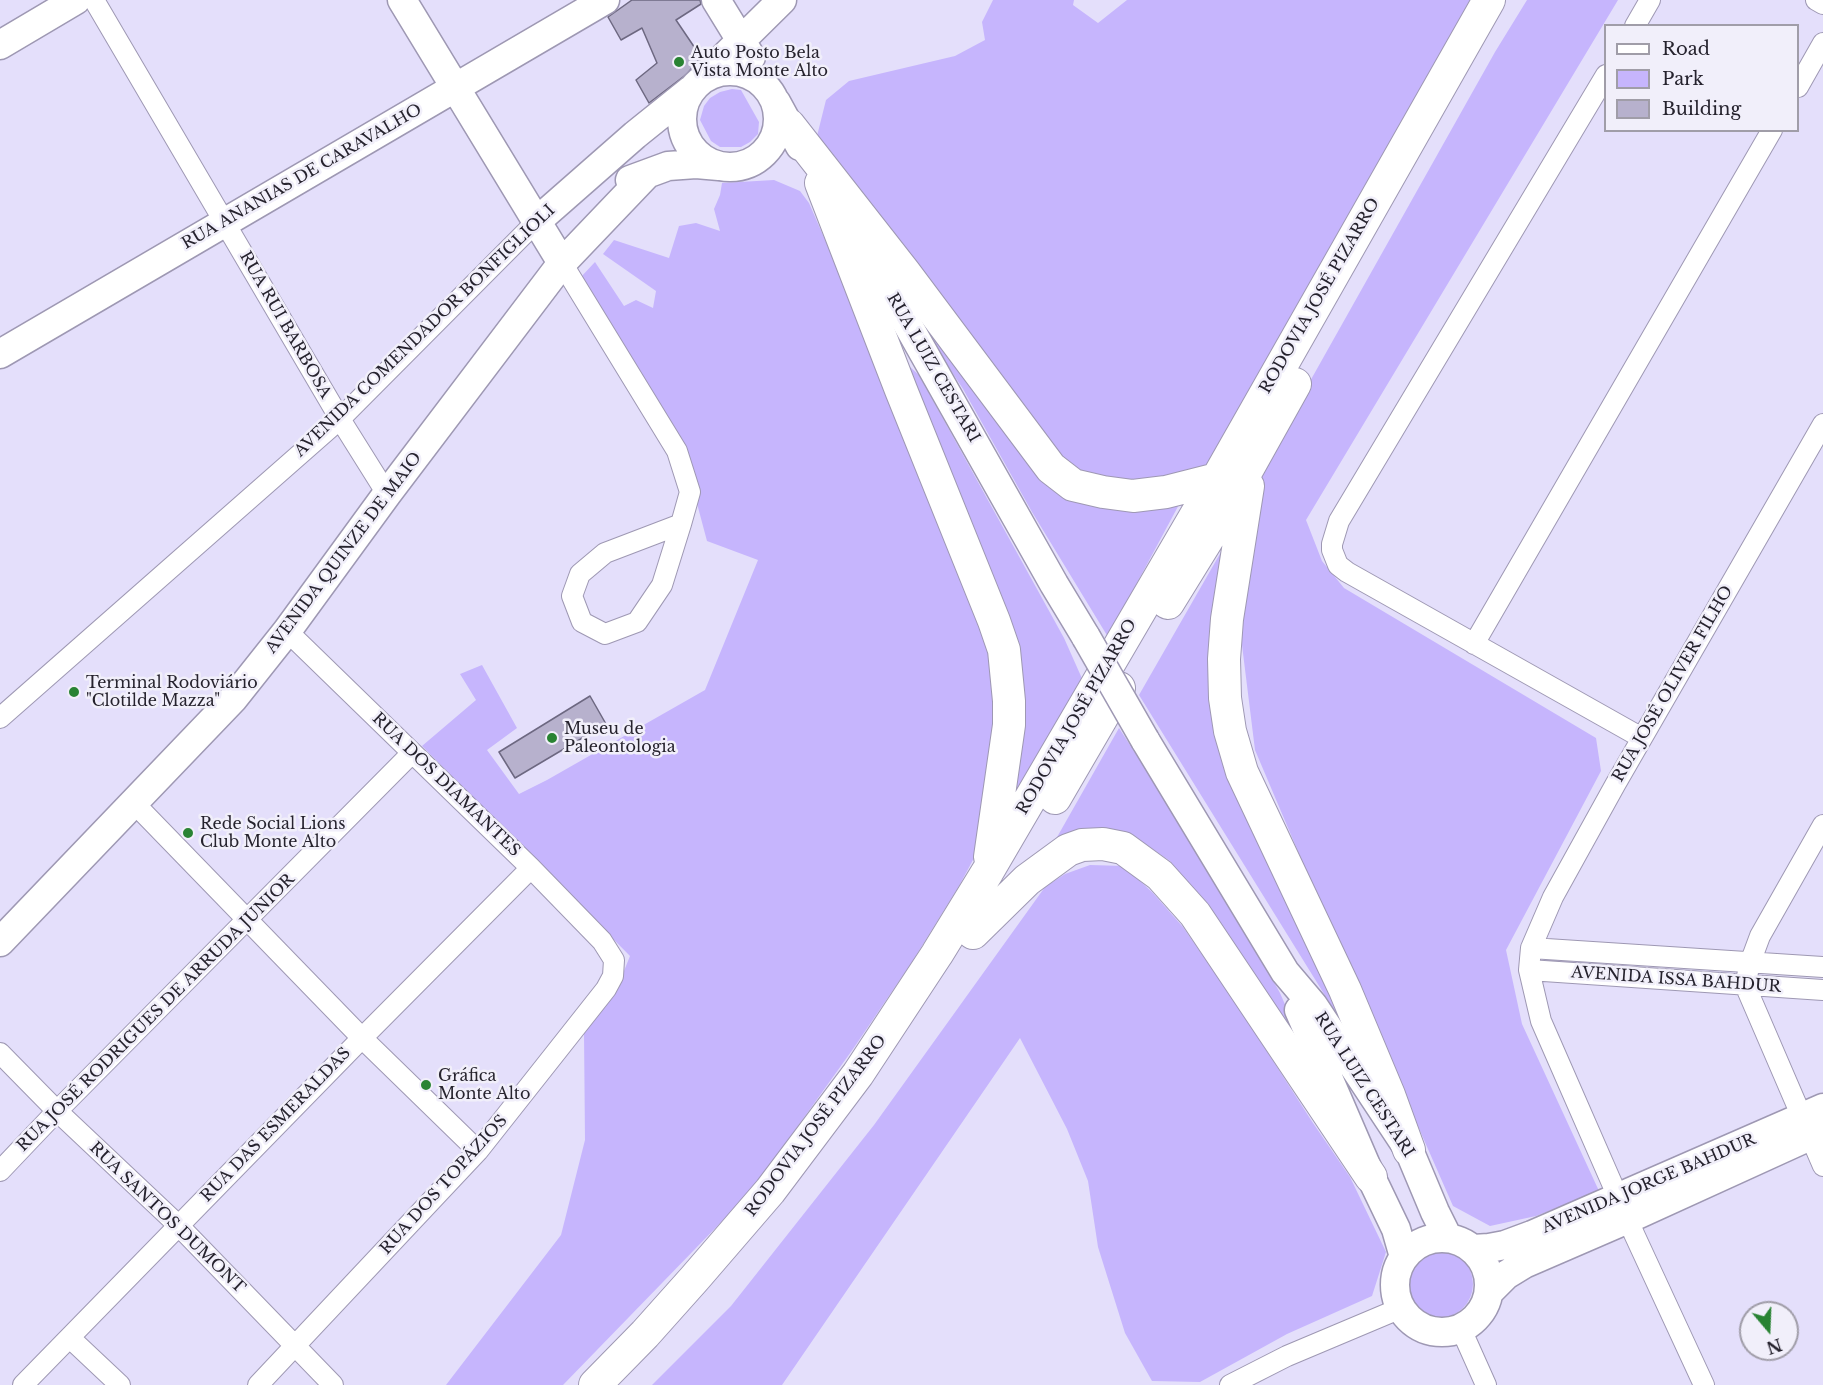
<!DOCTYPE html>
<meta charset="utf-8">
<style>
body{margin:0}
#map{position:relative;width:1823px;height:1385px;overflow:hidden;background:#e4dffb;font-family:"Libre Baskerville",serif}
canvas{display:block}
.legend{position:absolute;left:1604px;top:24px;width:195px;height:108px;box-sizing:border-box;background:#f1effa;border:2px solid #a09da8;margin:0;padding:8px 10px;list-style:none;font-size:18px;color:#26232e}
.legend li{display:flex;align-items:center;gap:12px;height:30px}
.legend b{width:30px;border:2px solid #a09da8}
.north{position:absolute;left:1739px;top:1301px;width:60px;height:60px;box-sizing:border-box;background:#f1effa;border:2px solid #a09da8;border-radius:50%;rotate:161deg;font-size:16px;font-weight:700;line-height:24px;text-align:center;color:#26232e}
.north::after{content:'';display:block;margin:auto;width:21px;height:27px;background:#298333;clip-path:polygon(50% 0,100% 100%,50% 72%,0 100%)}
</style>
<div id="map">
<canvas width="1823" height="1385"></canvas>
<ul class="legend">
<li><b style="height:8px;background:#fff"></b>Road</li>
<li><b style="height:16px;background:#c6b5fd"></b>Park</li>
<li><b style="height:16px;background:#b7b1cd"></b>Building</li>
</ul>
<div class="north">N</div>
</div>
<script>
const g = document.querySelector('canvas').getContext('2d');
g.lineJoin = 'round';
function paint(path, color) { g.fillStyle = color; g.fill(path, 'evenodd'); }
const shape = rows => new Path2D(rows.map(r => 'M' + r).join(''));
function stroke(path, color, width, dash) { g.strokeStyle = color; g.lineWidth = width; g.lineCap = dash ? 'butt' : 'round'; g.setLineDash(dash || []); g.stroke(path); }
function label(font, color, halo, rows, align = 'center') {
  g.font = font + ' "Libre Baskerville",serif'; g.lineWidth = 5; g.setLineDash([]); g.textBaseline = 'middle'; g.strokeStyle = halo; g.fillStyle = color; for (const [text, x, y, turn = 0] of rows) {
    g.save(); g.translate(x, y); g.rotate((+turn || 0) * Math.PI / 180); g.textAlign = isNaN(turn) ? turn : align; if (halo) g.strokeText(text, 0, 0); g.fillText(text, 0, 0); g.restore();
  }
}
const green = shape([
 [993,0,1074,0,1073,5,1098,23,1127,0,1473,0,1208,470,1122,486,1076,476,816,140,826,100,849,81,955,56,985,40,982,22],
 [1527,0,1618,0,1306,520,1322,561,1344,588,1596,738,1601,771,1506,950,1522,1024,1599,1191,1536,1216,1490,1226,1453,1206,1316,894,1255,750,1241,637,1259,472,1495,52],
 [732,89,741,90,759,122,758,134,750,142,741,147,720,147,711,141,700,120,704,106,710,98,720,92],
 [774,180,800,191,809,203,931,483,999,683,988,813,974,858,959,886,912,962,853,1049,765,1172,729,1214,563,1385,446,1385,561,1235,585,1140,584,1033,616,991,630,956,422,746,476,700,460,674,482,665,517,728,487,750,519,794,547,780,705,690,758,560,707,541,679,436,580,278,595,262,624,306,636,300,653,308,656,291,603,254,614,240,669,258,679,226,696,223,720,231,714,209,720,195,722,183],
 [920,310,1051,486,1182,499,1108,637,1032,512,963,389,927,334],
 [899,357,919,375,1064,638,1084,683,1007,806,1018,709],
 [1225,545,1219,726,1373,1073,1139,695],
 [1119,728,1172,810,1242,925,1280,993,1311,1064,1170,861,1135,837,1081,830,1048,853],
 [1090,865,1124,866,1153,893,1183,927,1239,1008,1313,1123,1350,1177,1386,1252,1372,1296,1287,1334,1200,1382,1152,1381,1125,1333,1098,1247,1088,1181,1067,1129,1020,1038,782,1385,652,1385,731,1306,874,1125,1045,887,1065,874],
 '1405 1284a34 34 0 1 1 68 0a34 34 0 1 1-68 0Z'
]);
const building = shape([
 [632,0,700,0,701,4,676,20,701,57,687,74,649,103,636,80,657,63,642,28,621,40,608,17,632,0],
 [590,696,606,724,515,778,499,752,590,696]
]);
const street = shape([
 [94,0,340,419,387,494],
 [1816,0,1823,4],
 [1635,26,1650,0],
 [1606,75,1339,521,1332,544,1332,550,1338,565,1347,572,1642,738],
 [1798,87,1823,43],
 [562,263,677,451,690,492,681,524,662,585,637,622,605,634,582,622,572,596,580,574,605,553,681,524],
 [1474,644,1772,130],
 [0,718,340,419,537,221],
 [133,802,362,1038,478,1151],
 [1823,825,1760,936,1750,963,1745,985,1823,1166],
 [1531,948,1823,967],
 [1529,970,1823,990],
 [0,1053,57,1111,178,1225,333,1385],
 [0,1171,57,1111,412,753],
 [1461,1329,1486,1385],
 [70,1338,120,1385],
 [23,1385,362,1038,531,868],
 [258,1385,478,1151,606,989,613,976,614,960,602,941,531,868,287,631],
 [1230,1385,1287,1356,1401,1308],
 [1704,1385,1635,1236,1541,1021,1529,970,1531,948,1553,897,1615,785,1823,424]
]);
const secondary = shape([
 [402,0,562,263],
 [716,0,751,57],
 [0,45,76,0],
 '682 119a48 48 0 1 1 96 0a48 48 0 1 1-96 0Z',
 [705,76,782,0],
 [776,102,800,146],
 [630,180,668,166,696,164,719,166],
 [843,216,874,265,1054,584,1086,637],
 [537,221,635,135,691,90],
 [0,354,605,0],
 [1145,740,1285,972,1313,1005,1409,1150,1435,1212,1448,1238],
 [0,942,233,699,287,631,387,494,562,263,647,174],
 [1299,1010,1371,1177,1396,1229,1404,1257],
 '1395 1285a47 47 0 1 1 94 0a47 47 0 1 1-94 0Z',
 [1473,1249,1489,1248,1505,1245,1532,1235,1823,1108],
 [1489,1292,1506,1275,1524,1264,1628,1219,1823,1130]
]);
const primary = shape([
 [789,125,905,273,1051,468,1073,485,1103,492,1133,496,1166,492,1217,479],
 [821,183,901,390,994,621,1004,650,1009,701,1009,725,990,857],
 [1248,486,1227,619,1224,659,1225,698,1230,731,1242,772,1345,990,1389,1095,1409,1150],
 [1168,603,1218,522,1295,384],
 [1055,798,1119,688],
 [973,933,1027,880,1068,850,1082,845,1103,844,1123,848,1160,875,1195,914,1371,1177],
 [595,1385,645,1334,695,1278,770,1191,858,1074,937,954,988,871,1217,479,1489,0]
]);
const secondaryBridge = shape([
 [1086,637,1145,740]
]);
const markers = [
 [679,62,6,"#298333"],
 [74,692,6,"#298333"],
 [552,738,6,"#298333"],
 [188,833,6,"#298333"],
 [426,1085,6,"#298333"]
];
const poiNames = [
 ["Auto Posto Bela",691,53],
 ["Vista Monte Alto",691,71],
 ["Terminal Rodoviário",86,683],
 ["\"Clotilde Mazza\"",86,701],
 ["Museu de",564,729],
 ["Paleontologia",564,747],
 ["Rede Social Lions",200,824],
 ["Club Monte Alto",200,842],
 ["Gráfica",438,1076],
 ["Monte Alto",438,1094]
];
const streetNames = [
 ["RUA ANANIAS DE CARAVALHO",302,177,-30],
 ["RODOVIA JOSÉ PIZARRO",1320,296,-60],
 ["RUA RUI BARBOSA",285,325,60],
 ["AVENIDA COMENDADOR BONFIGLIOLI",425,331,-44],
 ["RUA LUIZ CESTARI",933,368,60],
 ["AVENIDA QUINZE DE MAIO",344,553,-53],
 ["RUA JOSÉ OLIVER FILHO",1673,684,-60],
 ["RODOVIA JOSÉ PIZARRO",1077,717,-60],
 ["RUA DOS DIAMANTES",446,785,44],
 ["AVENIDA ISSA BAHDUR",1676,980,4],
 ["RUA JOSÉ RODRIGUES DE ARRUDA JUNIOR",156,1013,-45],
 ["RUA LUIZ CESTARI",1364,1085,57],
 ["RUA DAS ESMERALDAS",276,1125,-46],
 ["RODOVIA JOSÉ PIZARRO",816,1126,-53],
 ["AVENIDA JORGE BAHDUR",1649,1184,-23],
 ["RUA DOS TOPÁZIOS",444,1185,-48],
 ["RUA SANTOS DUMONT",167,1218,44]
];
paint(green, '#c6b5fd');
paint(building, '#b7b1cd');
stroke(building, '#6d6881', 1.5);
stroke(street, '#9e98b3', 22);
stroke(secondary, '#9e98b3', 31);
stroke(primary, '#9e98b3', 34);
stroke(street, '#fff', 20);
stroke(secondary, '#fff', 28);
stroke(primary, '#fff', 32);
stroke(secondaryBridge, '#9e98b3', 31, []);
stroke(secondaryBridge, '#fff', 28);
for (const [x, y, r, color] of markers) { const dot = new Path2D(); dot.arc(x, y, r, 0, 2 * Math.PI); g.fillStyle = color; g.fill(dot); stroke(dot, '#f1effa', 2); }
label('16px', '#26232e', '#f1effa', poiNames, 'left');
label('16px', '#26232e', '#f1effa', streetNames);
</script>
